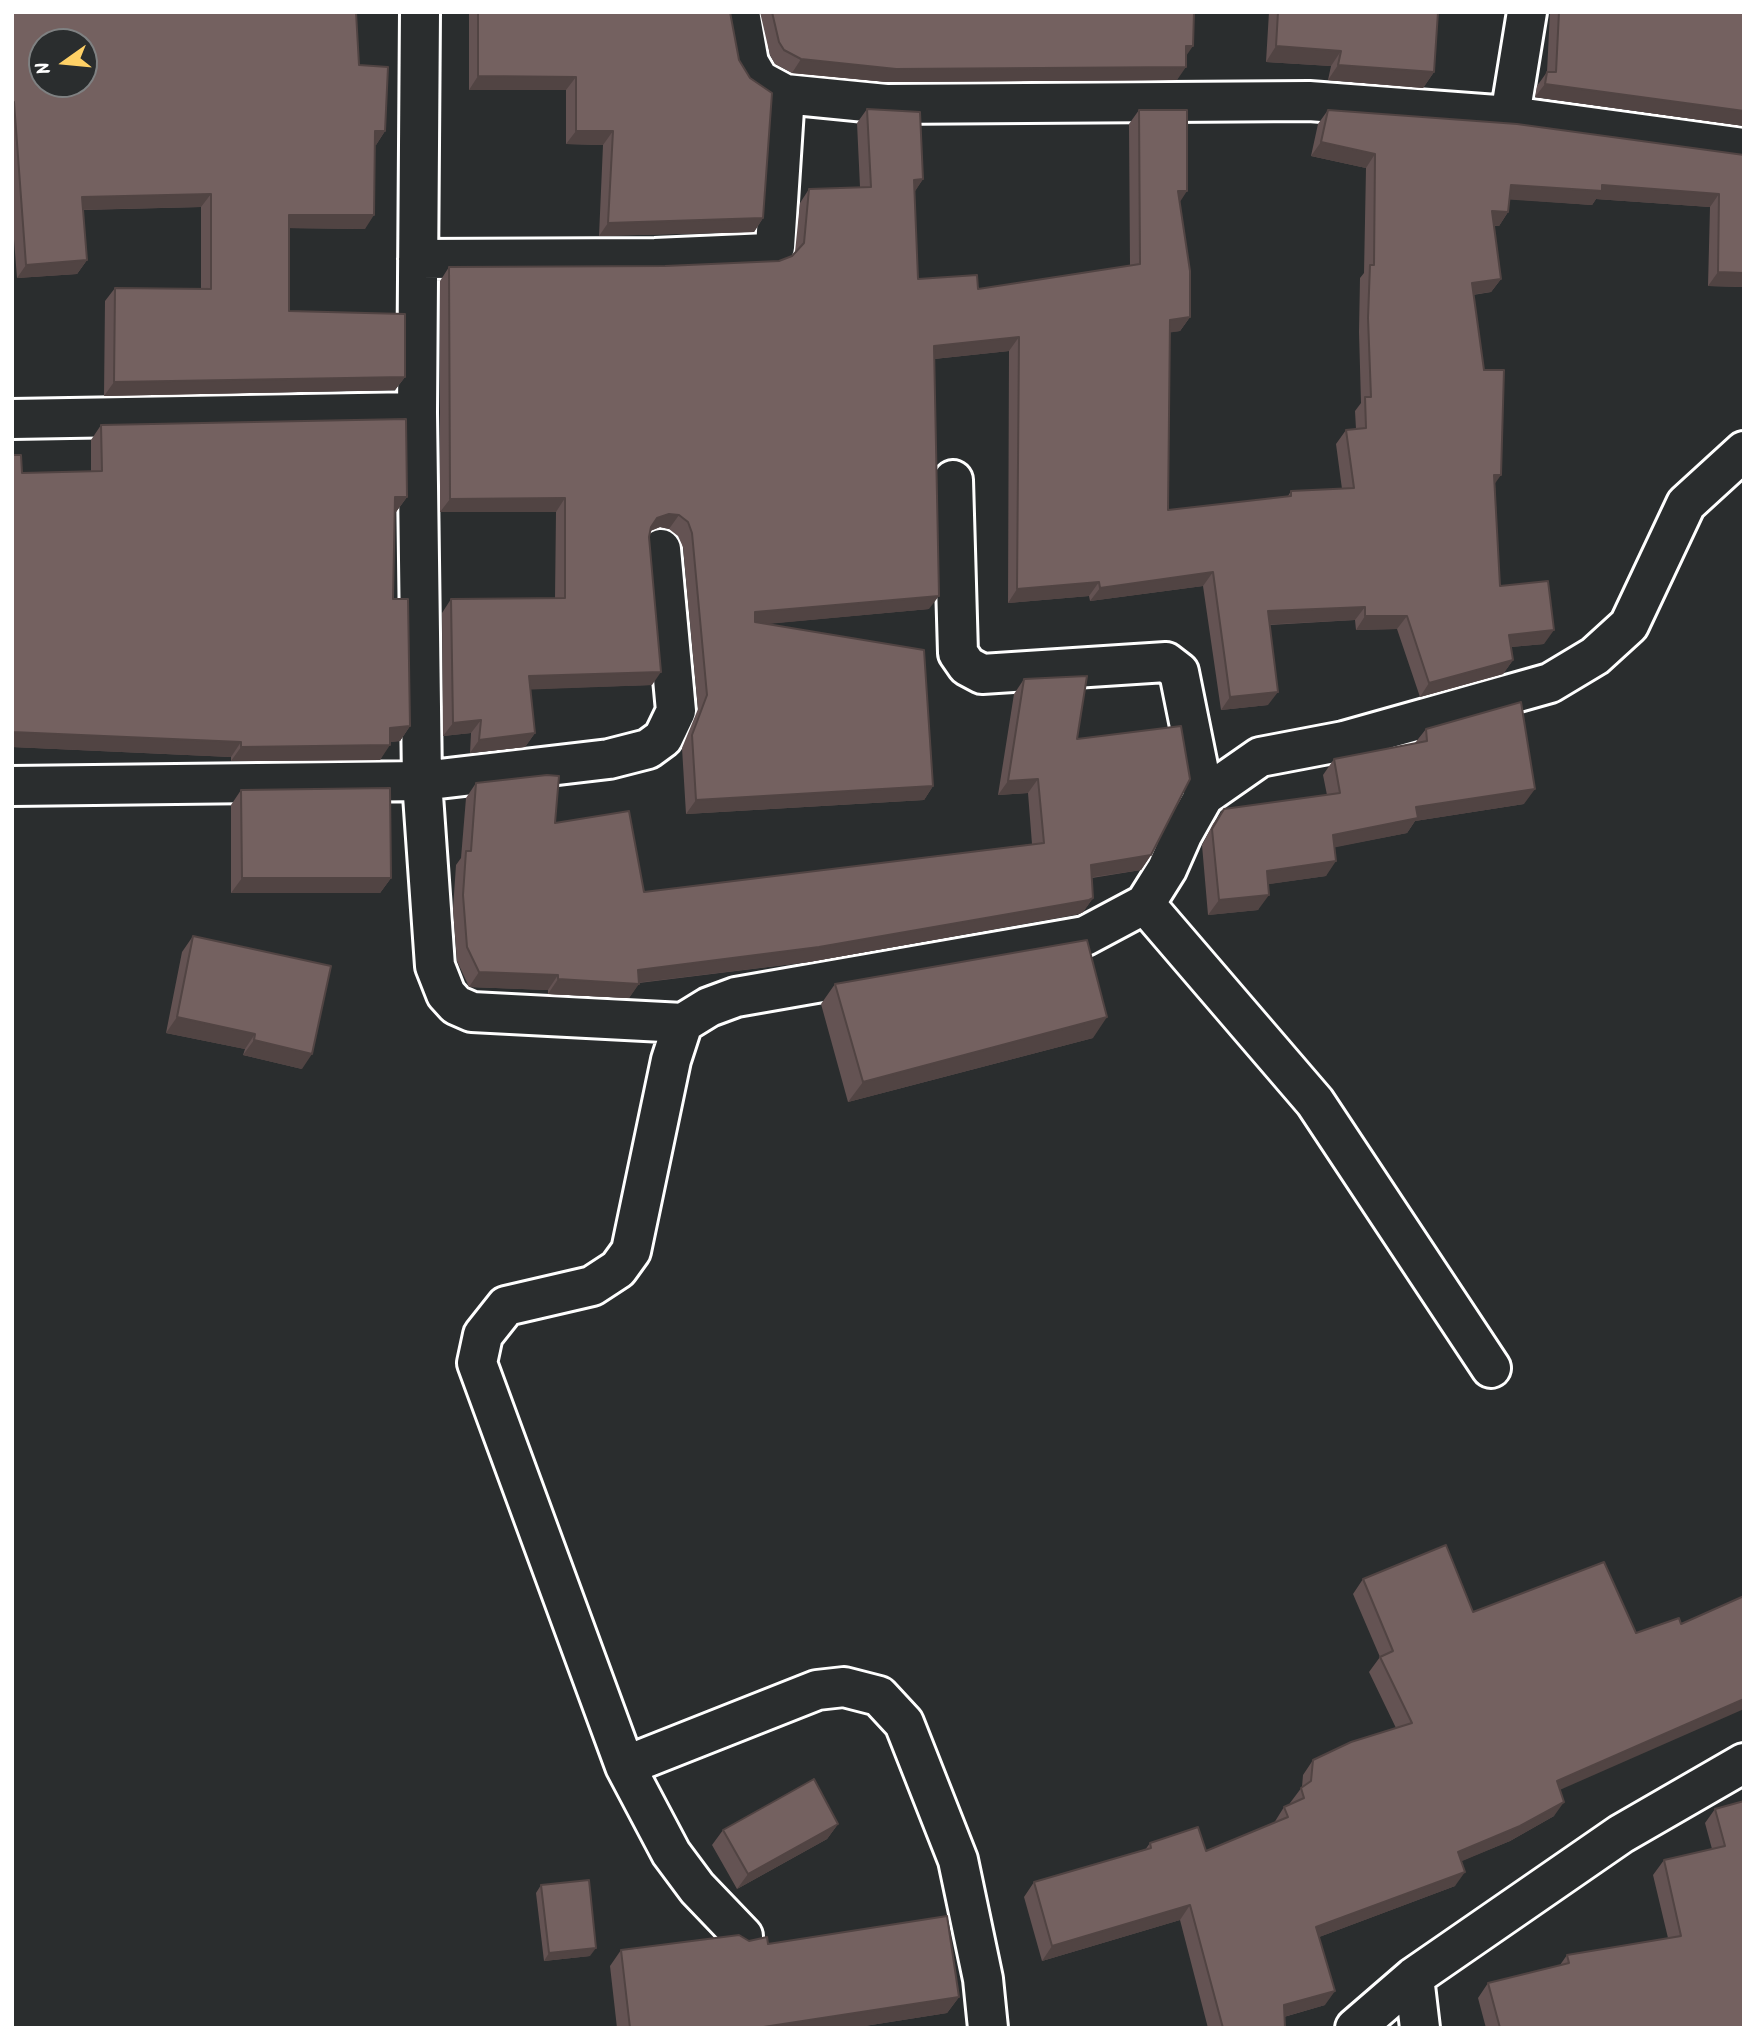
<!DOCTYPE html>
<style>
body{margin:0}
#map{position:relative;width:1756px;height:2040px;overflow:hidden;background:#2a2d2e;font-family:Kalam,sans-serif}
canvas{display:block}
.frame{position:absolute;inset:0;border:14px solid #fff;pointer-events:none}
.north{position:absolute;left:28px;top:28px;width:70px;height:70px;box-sizing:border-box;background:#2a2d2e;border:2px solid #7f8182;border-radius:50%;rotate:255deg;font-size:19px;font-weight:700;line-height:28px;text-align:center;color:#fff}
.north::after{content:'';display:block;margin:auto;width:24px;height:32px;background:#ffd166;clip-path:polygon(50% 0,100% 100%,50% 72%,0 100%)}
</style>
<div id="map">
<canvas width="1756" height="2040"></canvas>
<div class="frame"></div>
<div class="north">N</div>
</div>
<script>
const g = document.querySelector('canvas').getContext('2d');
g.lineJoin = 'round';
const shape = rows => new Path2D(rows.map(r => 'M' + r).join(''));
function stroke(path, color, width, dash) { g.strokeStyle = color; g.lineWidth = width; g.lineCap = dash ? 'butt' : 'round'; g.setLineDash(dash || []); g.stroke(path); }
function paint(path, color) { g.fillStyle = color; g.fill(path, 'evenodd'); }
const street = shape([
 [420,12,417,412,422,781,435,966,446,994,456,1005,472,1012,683,1023],
 [740,12,749,63,759,80,785,94,886,104,1309,101,1510,116,1527,12],
 [1510,116,1744,148],
 [418,259,655,258,768,253,775,247,785,94],
 [12,419,417,412],
 [953,480,958,653,967,666,982,674,1166,662,1179,672,1204,796],
 [12,786,422,781,609,759,648,749,663,738,676,711,661,549],
 [1145,904,1315,1102,1491,1368],
 [625,1766,817,1690,844,1687,879,1696,904,1723,958,1860,983,1979,988,2028],
 [743,1936,697,1888,671,1853,625,1766,477,1363,483,1335,506,1306,592,1286,618,1269,631,1251,671,1060,683,1023,709,1007,736,997,1085,936,1145,904,1167,869,1182,835,1204,796,1260,757,1344,741,1550,683,1595,656,1629,625,1686,504,1744,451],
 [1414,1977,1420,2028],
 [1355,2028,1414,1977,1621,1834,1744,1763]
]);
const wall = shape([
 [12,12,359,65,385,131,376,145,375,144,365,229,289,228,289,311,405,377,395,390,104,396,105,301,115,288,201,289,201,207,83,210,87,260,77,274,17,278,12,214],
 [469,12,730,12,763,218,754,232,599,236,603,145,566,144,566,90,469,90],
 [760,12,1194,12,1186,56,1177,80,887,82,792,73,775,64,770,55],
 [1269,12,1438,12,1434,72,1423,88,1328,80,1331,66,1266,62],
 [1550,12,1744,12,1744,126,1535,97,1537,86,1547,72],
 [867,109,923,179,914,192,918,279,978,289,1130,266,1129,124,1139,110,1179,202,1190,317,1180,331,1170,332,1168,510,1288,496,1291,491,1342,489,1336,444,1346,430,1356,429,1355,411,1361,403,1359,332,1360,278,1364,273,1366,168,1311,156,1318,124,1328,110,1744,155,1744,287,1708,286,1710,207,1596,199,1592,205,1510,199,1508,212,1499,226,1494,226,1501,279,1491,292,1473,295,1495,484,1500,586,1544,644,1511,647,1513,660,1503,674,1420,697,1397,629,1356,630,1355,620,1270,625,1268,705,1221,710,1203,586,1090,601,1089,596,1008,603,1009,351,934,359,929,609,764,624,933,786,924,800,686,814,682,748,698,709,683,547,678,536,669,529,660,527,650,531,649,537,652,685,530,689,535,733,525,747,470,753,471,733,443,736,442,613,451,599,555,598,556,512,440,512,440,281,449,267,665,266,779,261,792,256,795,252,800,203,809,189,860,187,857,123],
 [101,425,407,497,396,512,395,512,393,599,410,726,400,741,390,742,380,760,231,761,231,757,12,747,12,455,22,473,91,471,91,440],
 [1024,679,1077,739,1151,855,1141,870,1092,878,1093,898,1083,912,1079,914,809,962,639,983,629,998,548,994,548,990,469,987,457,961,453,909,456,865,461,858,466,798,476,783,555,823,644,892,1032,844,1028,793,998,795,1014,694],
 [1426,729,1524,804,1415,821,1407,833,1334,847,1326,876,1268,884,1258,910,1208,915,1202,845,1213,824,1224,809,1327,795,1323,775,1334,759,1415,743],
 [241,790,391,878,380,893,231,893,231,805],
 [193,936,302,1069,243,1055,245,1049,166,1033,182,952],
 [835,984,1093,1038,848,1102,821,1004],
 [1363,1579,1473,1612,1560,1790,1554,1816,1510,1841,1461,1861,1455,1886,1319,1937,1325,2005,1284,2017,1285,2028,1208,2028,1180,1920,1042,1961,1024,1897,1034,1882,1145,1850,1150,1843,1206,1851,1274,1823,1284,1807,1291,1804,1290,1803,1302,1787,1303,1775,1313,1760,1396,1728,1369,1672,1380,1657,1353,1594],
 [1744,1801,1744,2028,1486,2028,1478,1998,1488,1983,1560,1965,1567,1955,1668,1938,1653,1875,1664,1860,1712,1849,1705,1823,1715,1809],
 [838,1824,827,1839,737,1889,712,1845,723,1830],
 [541,1885,590,1956,544,1961,536,1893],
 [749,1941,768,1944,959,1997,947,2013,852,2028,617,2028,610,1966,621,1950]
]);
const shadedWall = shape([
 [1186,46,1193,46,1184,59],
 [1276,46,1341,51,1331,66,1266,62],
 [801,59,1186,67,1177,80,887,82,792,73],
 [1338,65,1434,72,1423,88,1328,80],
 [478,76,576,77,566,90,469,90],
 [1545,84,1744,111,1744,126,1535,97],
 [375,131,385,131,376,145,366,144],
 [576,131,613,131,603,145,566,144],
 [1321,142,1375,154,1366,168,1311,156],
 [923,179,914,193,914,180],
 [1511,185,1602,185,1719,194,1710,207,1596,199,1592,205,1501,199],
 [1178,191,1187,191,1178,205],
 [211,194,201,207,73,210,82,197],
 [1492,211,1508,212,1499,226,1482,225],
 [289,215,374,215,365,229,280,228],
 [763,218,754,232,599,236,608,223],
 [87,260,77,274,17,278,26,265],
 [1718,272,1744,273,1744,287,1708,286],
 [1501,279,1491,292,1462,296,1472,283],
 [1190,317,1180,331,1161,334,1170,320],
 [1019,337,1009,351,924,360,934,346],
 [405,377,395,390,104,396,114,382],
 [1494,475,1501,475,1491,489],
 [395,497,407,497,396,512,384,512],
 [565,498,556,512,440,512,450,499],
 [669,514,679,515,669,529,660,527,648,532,641,541,657,518],
 [1213,572,1203,586,1090,601,1100,588],
 [1099,582,1089,596,1008,603,1017,589],
 [939,596,929,609,746,626,755,612],
 [1365,607,1355,620,1259,625,1268,611],
 [1365,616,1407,616,1397,629,1356,630],
 [1554,630,1544,644,1499,648,1509,635],
 [1513,660,1503,674,1420,697,1429,683],
 [661,672,652,685,519,690,529,676],
 [1278,692,1268,705,1221,710,1230,697],
 [481,720,471,733,443,736,453,723],
 [410,726,400,741,380,743,390,728],
 [12,732,241,742,231,757,12,747],
 [535,733,525,747,470,753,479,740],
 [390,745,380,760,231,761,241,747],
 [1038,779,1028,793,998,795,1008,781],
 [933,786,924,800,686,814,696,800],
 [1535,789,1524,804,1415,821,1407,833,1322,850,1333,835,1416,807],
 [1151,855,1141,870,1080,879,1091,865],
 [1336,861,1326,876,1256,886,1267,871],
 [242,878,391,878,380,893,231,893],
 [1269,895,1258,910,1208,915,1219,900],
 [1093,898,1083,912,1079,914,809,962,635,983,639,984,629,998,548,994,558,979,638,970],
 [479,972,558,975,548,990,469,987],
 [177,1017,255,1034,245,1049,166,1033],
 [1107,1017,1093,1038,848,1102,863,1082],
 [254,1040,312,1054,302,1069,243,1055],
 [1744,1699,1744,1709,1546,1796,1557,1781],
 [1564,1802,1554,1816,1510,1841,1448,1867,1458,1852],
 [838,1824,827,1839,737,1889,748,1874],
 [1465,1872,1455,1886,1306,1942,1316,1927],
 [1190,1905,1180,1920,1042,1961,1052,1946],
 [596,1948,590,1956,544,1961,549,1953],
 [1335,1991,1325,2005,1273,2020,1284,2005],
 [959,1997,947,2013,852,2028,757,2028]
]);
const building = shape([
 [12,12,356,12,359,65,388,67,385,131,375,131,374,215,289,215,289,311,405,314,405,377,114,382,115,288,211,289,211,194,82,197,87,260,26,265,14,102,12,102,12,12],
 [42,42,84,42,84,84,42,84,42,42],
 [478,12,730,12,739,60,750,78,772,93,763,218,608,223,613,131,576,131,576,77,478,76,478,12],
 [772,12,1194,12,1193,46,1186,46,1186,67,896,69,801,59,784,50,779,42,772,12],
 [1278,12,1438,12,1434,72,1338,65,1341,51,1276,46,1278,12],
 [1559,12,1744,12,1744,111,1545,84,1547,72,1556,72,1559,12],
 [867,109,920,112,923,179,914,180,918,279,977,275,978,289,1140,264,1139,110,1187,110,1187,191,1178,191,1190,271,1190,317,1170,320,1168,510,1291,496,1291,491,1354,488,1346,430,1366,428,1365,397,1371,397,1368,318,1370,265,1374,265,1375,154,1321,142,1328,110,1517,124,1744,155,1744,273,1718,272,1719,194,1602,185,1602,191,1511,185,1508,212,1492,211,1501,279,1472,283,1484,370,1504,370,1501,475,1494,475,1500,586,1548,581,1554,630,1509,635,1513,660,1429,683,1407,616,1365,616,1365,607,1268,611,1278,692,1230,697,1213,572,1100,588,1099,582,1017,589,1019,337,934,346,939,596,755,612,755,622,924,650,933,786,696,800,692,735,707,695,692,533,688,522,679,515,669,514,657,518,651,527,649,537,661,672,529,676,535,733,479,740,481,720,453,723,451,599,565,598,565,498,450,499,449,267,665,266,779,261,792,256,804,243,809,189,871,187,867,109],
 [406,419,407,497,395,497,393,599,408,599,410,726,390,728,390,745,241,747,241,742,12,732,12,455,21,455,22,473,102,471,101,425,406,419],
 [1087,676,1077,739,1181,726,1190,779,1151,855,1091,865,1093,898,1089,900,819,947,638,970,639,984,558,979,558,975,479,972,467,947,463,895,466,851,471,851,476,783,547,775,559,776,555,823,629,811,644,892,1044,843,1038,779,1008,781,1024,679,1087,676],
 [1521,702,1535,789,1416,807,1418,818,1333,835,1336,861,1267,871,1269,895,1219,900,1212,829,1224,809,1340,793,1334,759,1427,741,1426,729,1521,702],
 [390,788,391,878,242,878,241,790,390,788],
 [193,936,331,966,312,1054,254,1040,255,1034,177,1017,193,936],
 [1087,940,1107,1017,863,1082,835,984,1087,940],
 [1446,1545,1473,1612,1604,1562,1636,1633,1679,1618,1681,1624,1744,1596,1744,1699,1557,1781,1564,1802,1520,1826,1458,1852,1465,1872,1316,1927,1335,1991,1284,2005,1285,2028,1223,2028,1190,1905,1052,1946,1034,1882,1151,1848,1150,1843,1198,1827,1206,1851,1288,1817,1284,1807,1304,1798,1301,1788,1311,1781,1313,1760,1351,1742,1412,1723,1380,1657,1393,1651,1363,1579,1446,1545],
 [814,1779,838,1824,748,1874,723,1830,814,1779],
 [1744,1801,1744,2028,1500,2028,1488,1983,1569,1963,1567,1955,1681,1936,1664,1860,1725,1846,1715,1809,1744,1801],
 [589,1880,596,1948,549,1953,541,1885,589,1880],
 [947,1916,959,1997,757,2028,630,2028,621,1950,739,1935,749,1941,767,1937,768,1944,947,1916]
]);
stroke(street, '#fff', 44);
stroke(street, '#2a2d2e', 38);
paint(wall, '#645353');
paint(shadedWall, '#514443');
paint(building, '#746160');
stroke(building, '#514443', 2);
</script>
